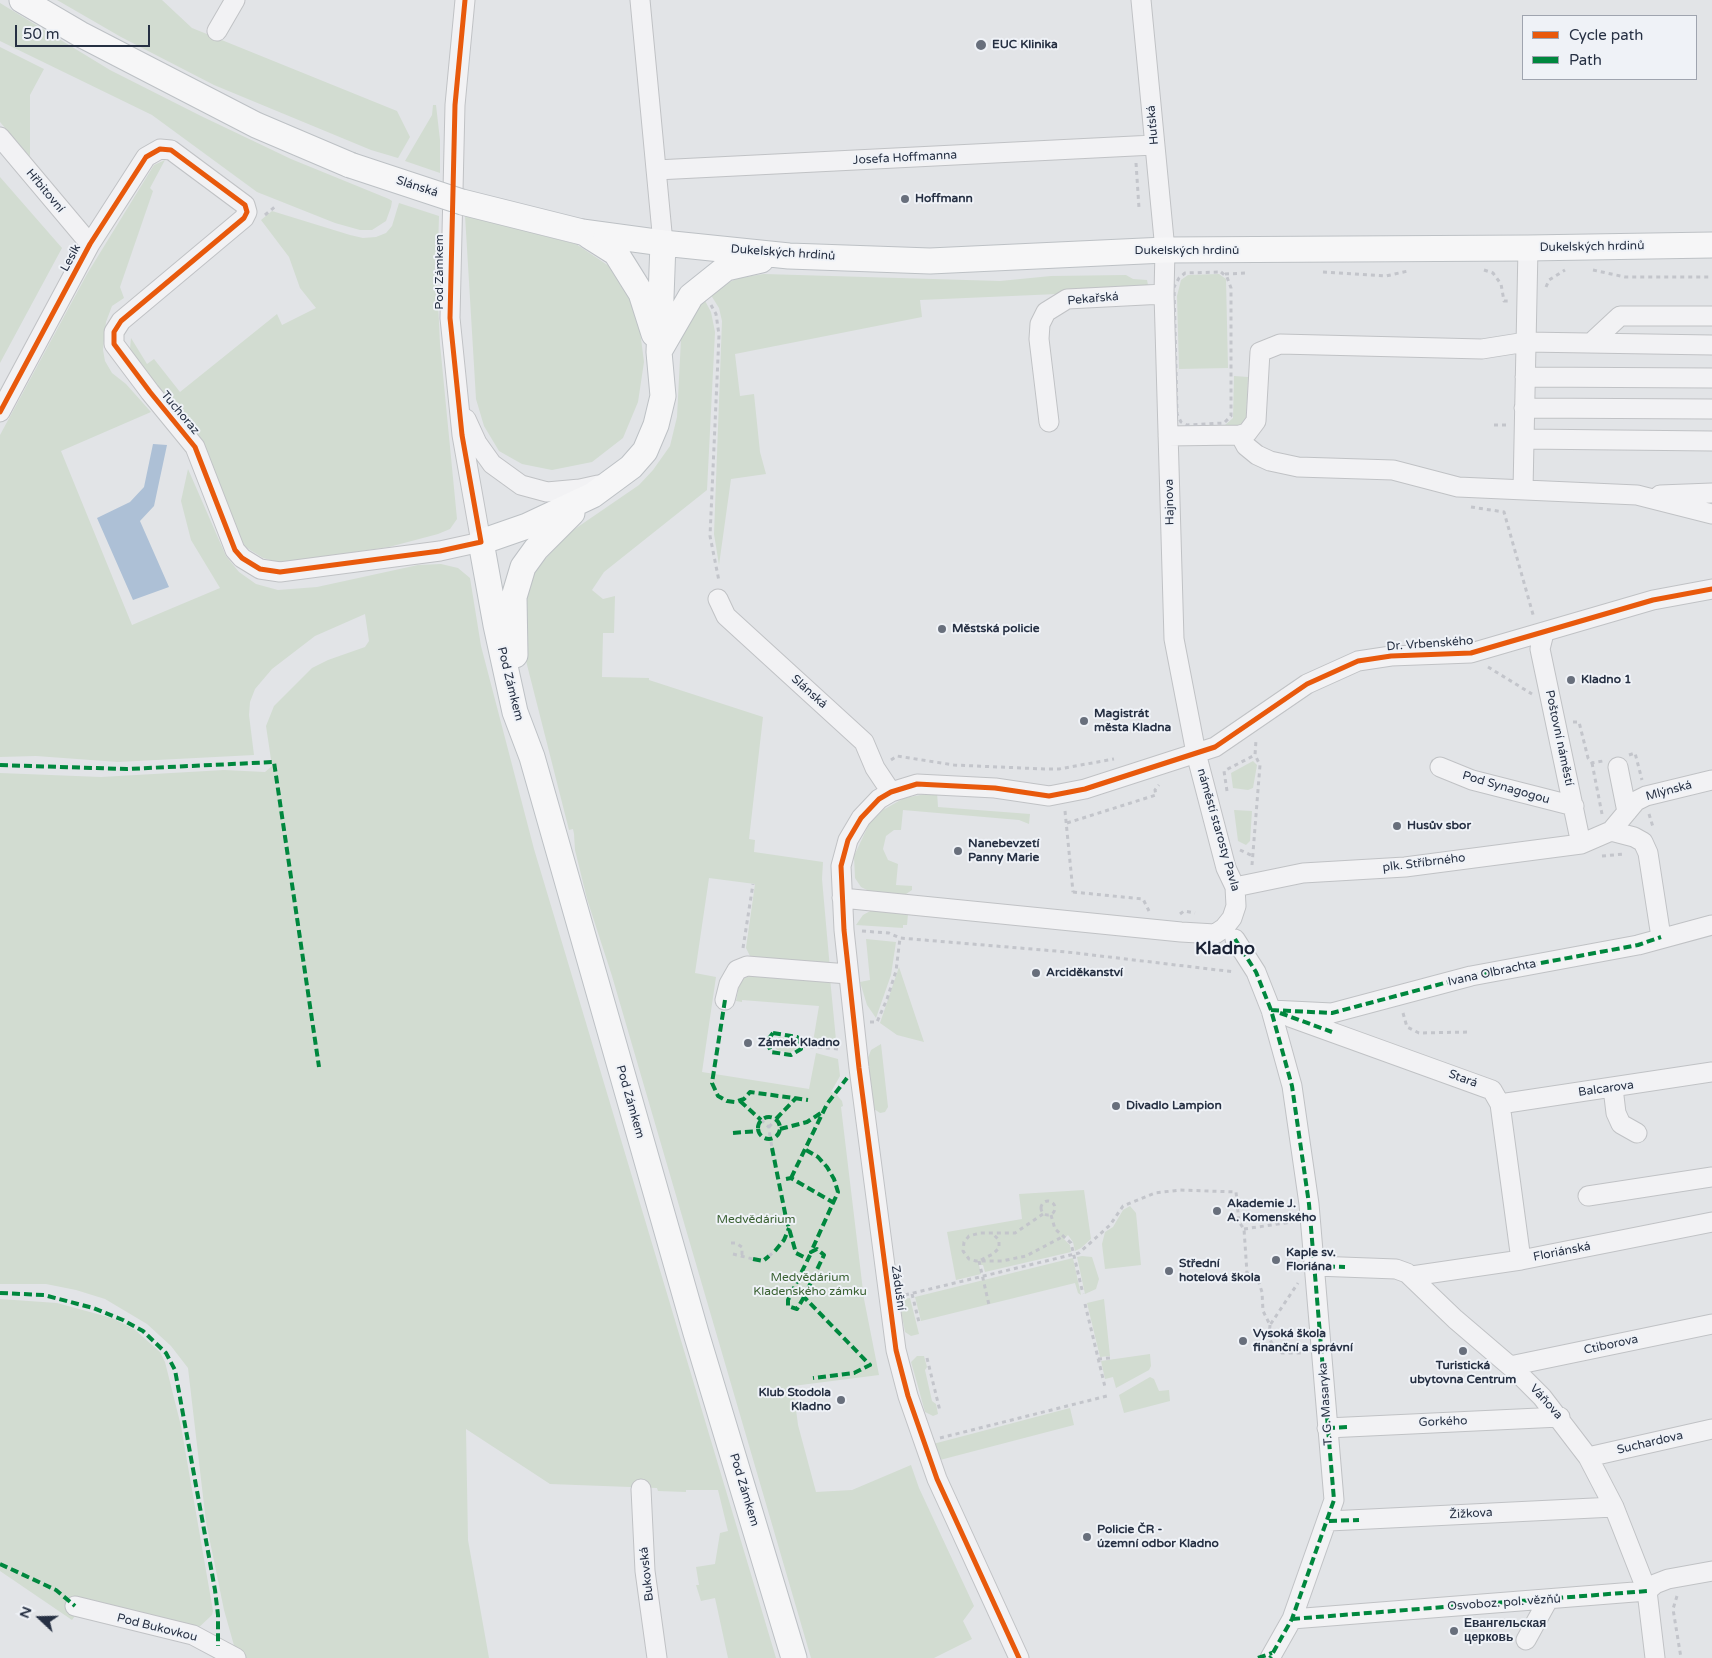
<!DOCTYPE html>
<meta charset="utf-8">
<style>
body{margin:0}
#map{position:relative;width:1712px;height:1658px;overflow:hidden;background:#e2e4e7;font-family:"Varela Round",sans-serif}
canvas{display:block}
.legend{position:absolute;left:1522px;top:15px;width:175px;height:65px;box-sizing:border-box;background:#eff2f7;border:1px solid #9fa4af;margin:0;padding:6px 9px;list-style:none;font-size:15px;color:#263043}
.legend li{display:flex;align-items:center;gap:10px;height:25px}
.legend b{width:25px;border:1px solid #9fa4af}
.north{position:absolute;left:15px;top:1593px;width:50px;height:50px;-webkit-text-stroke:4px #eff2f7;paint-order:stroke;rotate:291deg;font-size:14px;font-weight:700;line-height:20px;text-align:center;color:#263043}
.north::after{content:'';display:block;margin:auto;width:18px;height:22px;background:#263043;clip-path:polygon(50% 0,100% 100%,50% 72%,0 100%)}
.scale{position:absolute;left:15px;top:25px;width:135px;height:22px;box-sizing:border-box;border:2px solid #263043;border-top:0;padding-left:6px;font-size:15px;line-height:18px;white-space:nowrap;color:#263043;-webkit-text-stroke:4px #eff2f7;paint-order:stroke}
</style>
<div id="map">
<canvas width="1712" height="1658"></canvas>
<ul class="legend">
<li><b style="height:6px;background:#e8590c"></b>Cycle path</li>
<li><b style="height:6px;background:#00873e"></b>Path</li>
</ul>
<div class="north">N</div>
<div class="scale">50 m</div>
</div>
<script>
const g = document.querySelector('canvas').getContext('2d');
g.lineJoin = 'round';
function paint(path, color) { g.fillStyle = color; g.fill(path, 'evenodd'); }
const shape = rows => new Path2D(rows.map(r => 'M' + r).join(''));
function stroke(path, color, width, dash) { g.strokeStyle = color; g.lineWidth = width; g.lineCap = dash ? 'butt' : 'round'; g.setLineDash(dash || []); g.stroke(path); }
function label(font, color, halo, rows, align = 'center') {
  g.font = font + ' "Varela Round",sans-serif'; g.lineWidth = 4; g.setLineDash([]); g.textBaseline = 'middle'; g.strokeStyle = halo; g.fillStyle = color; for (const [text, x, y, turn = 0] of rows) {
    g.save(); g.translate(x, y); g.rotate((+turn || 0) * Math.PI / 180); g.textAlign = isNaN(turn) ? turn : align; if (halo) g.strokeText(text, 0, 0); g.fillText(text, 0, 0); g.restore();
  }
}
const green = shape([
 [57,0,162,0,192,28,397,111,410,137,398,158,371,150,214,85,121,37],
 [0,3,110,70,201,116,291,159,389,199,392,201,391,207,386,221,372,230,360,230,335,223,257,192,152,115,0,41],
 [0,47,44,69,30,95,30,157,0,122],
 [433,105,436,105,440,140,440,173,405,161,432,115],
 [165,160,150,188,153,191,120,287,124,298,112,306,106,322,103,350,105,361,112,373,126,384,151,412,61,451,132,625,220,588,191,540,181,501,188,469,226,556,239,572,256,584,278,590,317,587,418,565,441,564,458,568,470,578,481,646,534,849,776,1658,728,1658,715,1598,701,1601,696,1585,699,1585,696,1567,715,1564,720,1533,728,1531,718,1490,686,1490,686,1492,658,1491,657,1488,550,1484,466,1429,468,1540,489,1658,242,1658,235,1649,224,1610,206,1522,188,1368,171,1346,147,1324,105,1299,76,1290,46,1284,0,1284,0,773,101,777,224,770,265,772,272,766,266,726,274,706,312,668,328,660,365,647,369,641,365,614,315,636,272,669,255,689,250,702,249,715,254,755,118,762,36,756,0,757,0,435,87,274,154,165],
 [0,177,62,248,0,363],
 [399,203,439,216,437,281,440,344,457,519,450,529,438,534,389,547,281,563,263,558,247,548,236,536,158,387,130,349,131,338,147,364,154,359,180,392,277,314,282,325,316,308,300,288,289,257,261,220,272,211,350,235,363,238,376,237,386,233,392,226],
 [465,215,576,244,609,266,629,292,639,323,644,362,638,402,623,438,592,462,552,470,522,464,499,451,484,426,476,399],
 [764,274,1000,281,1051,276,1126,275,1133,279,1147,280,1149,290,920,300,922,317,735,354,740,396,754,394,760,452,766,474,731,479,719,565,714,534,722,321,719,308,709,292,738,278],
 [1188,275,1219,274,1226,279,1228,368,1179,369,1177,296,1181,280],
 [703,297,711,312,715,332,707,490,604,572,592,590,603,599,615,596,614,633,603,633,602,677,649,678,649,680,763,717,749,839,755,840,754,852,823,862,822,879,830,969,751,958,746,948,755,884,709,878,695,973,716,977,702,1072,809,1089,816,1053,838,1059,840,1076,831,1092,835,1093,842,1101,843,1106,841,1107,864,1299,879,1375,793,1386,798,1425,816,1492,852,1490,911,1465,919,1488,974,1606,963,1621,972,1639,934,1658,811,1658,612,976,587,899,575,850,574,834,573,829,569,830,524,653,524,588,528,578,569,533,639,485,653,470,670,446,677,417,681,339,685,327],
 [1234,376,1248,377,1246,420,1240,426,1207,426,1225,425,1233,418],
 [1253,761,1257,765,1253,788,1248,790,1233,788,1231,773],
 [937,792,938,807,1030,814,1029,824,1019,820,903,810,901,830,894,830,886,836,883,849,888,860,898,864,896,885,912,886,912,890,903,896,871,892,861,887,855,878,854,856,869,824,883,810,904,798],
 [1234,810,1252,811,1250,841,1246,845,1238,841],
 [872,910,908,914,907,925,903,925,903,928,856,925,863,915],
 [866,939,896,942,891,975,876,1018,867,1005,860,982,870,980],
 [899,967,924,1042,897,1035,880,1023],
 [764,970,830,978,836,1040,813,1042,819,1006,742,1000,742,1002,736,1001,740,980],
 [779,1037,792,1039,798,1044,797,1048,790,1053,777,1050,772,1043],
 [881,1044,888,1107,885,1112,880,1113,874,1109,868,1058,871,1050],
 [1084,1190,1091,1239,1081,1248,1075,1251,1073,1242,1068,1235,1064,1239,1070,1245,1071,1252,985,1272,983,1265,979,1265,981,1274,956,1280,947,1232,1022,1219,1019,1194],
 [1130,1206,1136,1213,1141,1265,1105,1269,1102,1244,1105,1232,1113,1227,1123,1210],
 [1082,1256,1092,1257,1099,1279,1096,1289,1085,1294,1077,1257],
 [1073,1258,1081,1295,1078,1293,1075,1283,921,1321,915,1297],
 [910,1298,919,1334,911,1336,905,1332,899,1300],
 [0,1299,57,1303,112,1318,134,1329,160,1352,165,1362,181,1426,213,1611,212,1615,195,1631,84,1604,72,1620,0,1571],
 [1104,1299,1110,1356,1100,1357,1087,1303],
 [1150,1354,1151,1366,1149,1370,1116,1388,1113,1377,1105,1379,1101,1361],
 [917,1356,924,1356,927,1367,925,1370,932,1401,936,1404,938,1414,933,1416,925,1412,917,1383,911,1362],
 [1150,1377,1154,1379,1159,1391,1169,1390,1170,1401,1124,1413,1119,1395],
 [1070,1408,1074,1425,940,1460,933,1444]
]);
const water = shape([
 [153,444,167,445,154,506,140,521,169,587,133,600,97,518,130,502,144,487]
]);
const path = shape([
 [1136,163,1139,208],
 [265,215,277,205],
 [1484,270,1493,273,1501,284,1504,301,1510,301],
 [1593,270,1625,277,1712,277],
 [1221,272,1227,277,1231,288,1231,416,1224,423,1187,425,1181,422,1177,414,1174,287,1179,278,1185,273,1221,272],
 [1323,272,1386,276,1408,271],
 [1225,274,1247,273],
 [1546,287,1549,280,1565,270],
 [711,305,716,314,719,335,710,536,719,581],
 [1494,425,1508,425],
 [1471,507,1504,512,1534,618],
 [1488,667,1532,694],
 [1573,722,1579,722,1588,758,1592,763,1603,761],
 [1629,755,1635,753,1642,780],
 [891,760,897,756,954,765,1044,769,1059,769,1114,759],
 [1592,763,1602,814],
 [1227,791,1224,771,1255,755,1256,740],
 [1065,811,1073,892],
 [1649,814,1653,827],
 [1067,823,1156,795,1155,790,1159,785],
 [1240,850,1253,856],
 [1602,856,1625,854],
 [1252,865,1260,765,1255,755],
 [1073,892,1143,899,1149,911],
 [1180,914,1184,911,1195,913],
 [862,931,889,933,900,938,1067,952,1235,972],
 [743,948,753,884],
 [1403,1013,1407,1027,1419,1033,1470,1032],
 [870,1022,877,1022,887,999,896,971,900,938],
 [802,1046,839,1049],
 [761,1120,769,1127,770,1137],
 [769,1127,776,1119],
 [771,1142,772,1148],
 '1041 1208a7 7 0 1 1 14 0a7 7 0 1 1-14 0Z',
 [1043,1214,1015,1233,980,1233,969,1236,964,1242,963,1251,969,1259,976,1261,1002,1261,1026,1256,1064,1236],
 [1051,1215,1055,1229,1071,1243,1083,1294],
 [1244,1229,1292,1222],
 [731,1243,736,1243,742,1247,742,1255],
 [733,1254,753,1259],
 [769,1256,775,1251],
 [981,1260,993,1254,999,1248,999,1240,993,1234],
 [979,1261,989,1305],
 [912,1294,919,1322],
 [905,1295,1079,1253,1110,1225,1123,1206,1155,1193,1180,1190,1236,1192,1239,1222,1244,1229,1247,1273,1258,1280,1262,1292,1263,1311,1270,1325,1298,1283],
 [1085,1304,1105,1387],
 [1270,1325,1269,1338,1274,1347,1282,1353,1304,1353],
 [927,1358,940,1411],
 [1098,1359,1110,1358],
 [940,1438,1107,1396],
 [1677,1596,1673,1609,1681,1658]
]);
const minor = shape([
 [640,0,663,243],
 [217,31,235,0],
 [0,137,90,244],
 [656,170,1154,145],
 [1591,343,1620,316,1712,316],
 [1525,377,1712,378],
 [1524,408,1712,409],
 [0,412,90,244,146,157,160,149,171,150,245,205,247,212,244,218,121,321,114,332,114,344,150,392,195,447,235,550,242,558,260,569,280,572,440,551,481,542,462,435,450,318,455,105,465,0],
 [466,419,477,443,492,464,521,485,547,492,580,489,598,485],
 [1049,422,1039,339,1040,324,1046,312,1067,299,1164,294],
 [1240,435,1247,433,1256,421,1260,352,1280,344,1482,349,1526,342,1712,345],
 [1168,436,1240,435,1246,446,1257,455,1270,461,1298,467,1393,470,1458,487,1637,495,1712,514],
 [1524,439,1712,441],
 [1523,490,1528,248],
 [1660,495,1712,493],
 [718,599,726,616,864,742,875,768,891,792],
 [1544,633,1540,649,1581,844],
 [1440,767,1472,780,1574,806],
 [1618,767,1627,812],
 [1611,831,1634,837,1643,842,1648,853,1661,937],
 [1235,887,1303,873,1405,867,1581,844,1611,831,1636,801,1646,796,1712,780],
 [842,898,1181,932,1215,934,1224,928,1232,918,1236,906,1235,887,1226,868,1196,753,1174,639,1164,294,1165,250,1141,0],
 [1235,939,1256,972,1271,1010,1292,1086,1309,1204,1334,1500,1292,1619,1270,1658],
 [725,1000,729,984,737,970,747,966,848,974],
 [1271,1010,1332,1013,1471,976,1638,945,1712,925],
 [1290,1017,1492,1090,1500,1104,1521,1260],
 [1613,1088,1616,1113,1621,1124,1637,1133],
 [1500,1104,1712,1072],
 [1588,1196,1712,1177],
 [1315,1266,1396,1269,1407,1273,1455,1319,1517,1372,1542,1397,1588,1457,1614,1507,1647,1591,1655,1658],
 [1412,1276,1521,1260,1712,1222],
 [1510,1366,1712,1324],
 [1327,1428,1560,1417],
 [1588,1457,1712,1429],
 [641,1489,645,1571,657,1658],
 [1329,1521,1614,1507],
 [75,1606,193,1635,236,1658],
 [1292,1619,1647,1591,1655,1584,1668,1579,1712,1571],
 [1526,1640,1548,1600],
 [1019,1658,937,1479,908,1396,896,1350,859,1068,844,930,841,866,848,840,861,818,879,799,891,792,917,784,995,788,1049,796,1085,789,1215,747,1307,684,1358,661,1391,656,1471,653,1653,600,1712,589]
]);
const major = shape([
 [22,0,80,34,256,125,350,165],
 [582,232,663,243,789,256,930,261,1165,250,1528,248,1712,245],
 [589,236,616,253,641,293,654,334],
 [663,243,659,352,663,396,656,425,645,451,631,467,593,495,527,526,481,542,496,625,515,712,532,757,696,1333,794,1658],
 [661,348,691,296,726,268,761,260],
 [515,655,514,597,523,567,536,549,572,513]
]);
const majorBridge = shape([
 [350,165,462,202,582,232]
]);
const quiet = shape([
 [0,765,127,769,274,762,319,1067],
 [1235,939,1256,972,1271,1010,1292,1086,1309,1204,1334,1500,1292,1619,1270,1658],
 [725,1000,712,1083,718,1096,727,1101,735,1102,744,1099,750,1092,808,1100],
 [1271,1010,1332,1013,1471,976,1638,945,1661,937],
 [1280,1013,1332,1032],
 [773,1033,797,1037,801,1044,801,1049,791,1055,771,1052,767,1041,773,1033],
 [740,1101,761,1120],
 '758 1128a11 11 0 1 1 22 0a11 11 0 1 1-22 0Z',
 [776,1119,796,1098],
 [780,1129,807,1122,824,1111],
 [733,1133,758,1131],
 [772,1148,786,1218,796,1253,808,1259],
 [806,1150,818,1157,827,1167,834,1179,838,1192,811,1252,817,1249,824,1255,804,1297,870,1365,854,1373,813,1378],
 [791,1178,827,1104,847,1078],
 [786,1179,791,1178,834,1203],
 [775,1251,784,1240,789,1228],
 [753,1259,763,1261,769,1256],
 [1315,1266,1345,1267],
 [0,1293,44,1295,93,1308,123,1320,143,1331,166,1353,175,1370,215,1590,218,1615,218,1646],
 [804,1297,797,1309,788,1306,788,1300,810,1255],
 [1327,1428,1349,1427],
 [1329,1521,1359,1520],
 [0,1564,56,1590,75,1606],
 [1292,1619,1647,1591],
 [1258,1658,1272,1653]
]);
const cycleway = shape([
 [0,412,90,244,146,157,160,149,171,150,245,205,247,212,244,218,121,321,114,332,114,344,150,392,195,447,235,550,242,558,260,569,280,572,440,551,481,542,462,435,450,318,455,105,465,0],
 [1019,1658,937,1479,908,1396,896,1350,859,1068,844,930,841,866,848,840,861,818,879,799,891,792,917,784,995,788,1049,796,1085,789,1215,747,1307,684,1358,661,1391,656,1471,653,1653,600,1712,589]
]);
const markers = [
 [981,45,6,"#686f7c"],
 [905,199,5,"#686f7c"],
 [942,629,5,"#686f7c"],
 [1571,680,5,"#686f7c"],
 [1084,721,5,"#686f7c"],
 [1397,826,5,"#686f7c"],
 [958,851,5,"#686f7c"],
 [1036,973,5,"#686f7c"],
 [748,1043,5,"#686f7c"],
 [1116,1106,5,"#686f7c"],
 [1217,1211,5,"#686f7c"],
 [1276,1260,5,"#686f7c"],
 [1169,1271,5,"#686f7c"],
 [1243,1341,5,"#686f7c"],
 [1463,1351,5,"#686f7c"],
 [841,1400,5,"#686f7c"],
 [1087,1537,5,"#686f7c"],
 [1454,1631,5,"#686f7c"]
];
const poiNames = [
 ["EUC Klinika",992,45],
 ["Hoffmann",915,199],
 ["Městská policie",952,629],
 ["Kladno 1",1581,680],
 ["Magistrát",1094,714],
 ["města Kladna",1094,728],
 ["Husův sbor",1407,826],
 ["Nanebevzetí",968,844],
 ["Panny Marie",968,858],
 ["Arciděkanství",1046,973],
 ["Zámek Kladno",758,1043],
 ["Divadlo Lampion",1126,1106],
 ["Akademie J.",1227,1204],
 ["A. Komenského",1227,1218],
 ["Kaple sv.",1286,1253],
 ["Floriána",1286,1267],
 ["Střední",1179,1264],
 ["hotelová škola",1179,1278],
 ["Vysoká škola",1253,1334],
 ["finanční a správní",1253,1348],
 ["Turistická",1463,1366,"center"],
 ["ubytovna Centrum",1463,1380,"center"],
 ["Klub Stodola",831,1393,"right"],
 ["Kladno",831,1407,"right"],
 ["Policie ČR -",1097,1530],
 ["územní odbor Kladno",1097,1544],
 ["Евангельская",1464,1624],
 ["церковь",1464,1638]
];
const streetNames = [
 ["Huťská",1153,125,-95],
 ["Josefa Hoffmanna",905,158,-3],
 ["Slánská",417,187,18],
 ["Hřbitovní",45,191,50],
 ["Dukelských hrdinů",1592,247,-1],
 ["Dukelských hrdinů",1187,251],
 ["Dukelských hrdinů",783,253,4],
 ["Lesík",71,258,-62],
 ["Pod Zámkem",440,272,-90],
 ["Pekařská",1093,299,-5],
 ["Tuchoraz",180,413,50],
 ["Hajnova",1170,502,-91],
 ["Dr. Vrbenského",1430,644,-4],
 ["Pod Zámkem",510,684,76],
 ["Slánská",809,692,42],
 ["Poštovní náměstí",1559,738,78],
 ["Pod Synagogou",1506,788,16],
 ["Mlýnská",1669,791,-15],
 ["náměstí starosty Pavla",1218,830,74],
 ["plk. Stříbrného",1424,863,-7],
 ["Ivana Olbrachta",1492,973,-12],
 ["Stará",1463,1079,20],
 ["Balcarova",1606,1089,-8],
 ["Pod Zámkem",630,1102,74],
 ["Floriánská",1562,1252,-11],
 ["Zádušní",898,1288,82],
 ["Ctiborova",1611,1345,-12],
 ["Váňova",1546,1402,48],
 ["T. G. Masaryka",1326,1404,-94],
 ["Gorkého",1443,1422,-2],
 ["Suchardova",1650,1443,-13],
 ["Pod Zámkem",744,1490,73],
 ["Žižkova",1471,1514,-3],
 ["Bukovská",647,1574,-96],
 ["Osvoboz. pol. vězňů",1504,1603,-4],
 ["Pod Bukovkou",157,1628,14]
];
const parkNames = [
 ["Medvědárium",756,1220],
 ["Medvědárium",810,1278],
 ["Kladenského zámku",810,1292]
];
const districtNames = [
 ["Kladno",1225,949]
];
paint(green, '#d2dcd1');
paint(water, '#adc0d6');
stroke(minor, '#c0c2c5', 21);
stroke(major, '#bdc1c5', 27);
stroke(path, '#c3c5cb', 3, [4, 4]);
stroke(minor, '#f2f2f4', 19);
stroke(major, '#f6f6f7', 25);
stroke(majorBridge, '#bdc1c5', 27, []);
stroke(majorBridge, '#f6f6f7', 25);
stroke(quiet, '#00873e', 4, [8, 4]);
stroke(cycleway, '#e8590c', 5);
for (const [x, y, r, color] of markers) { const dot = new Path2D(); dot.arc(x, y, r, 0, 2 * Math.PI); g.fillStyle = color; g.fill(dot); stroke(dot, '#eff2f7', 2); }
label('bold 12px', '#263043', '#eff2f7', poiNames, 'left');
label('12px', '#263043', '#eff2f7', streetNames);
label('12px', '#3a6132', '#eff2f7', parkNames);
label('bold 18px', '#192134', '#eff2f7', districtNames);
</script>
